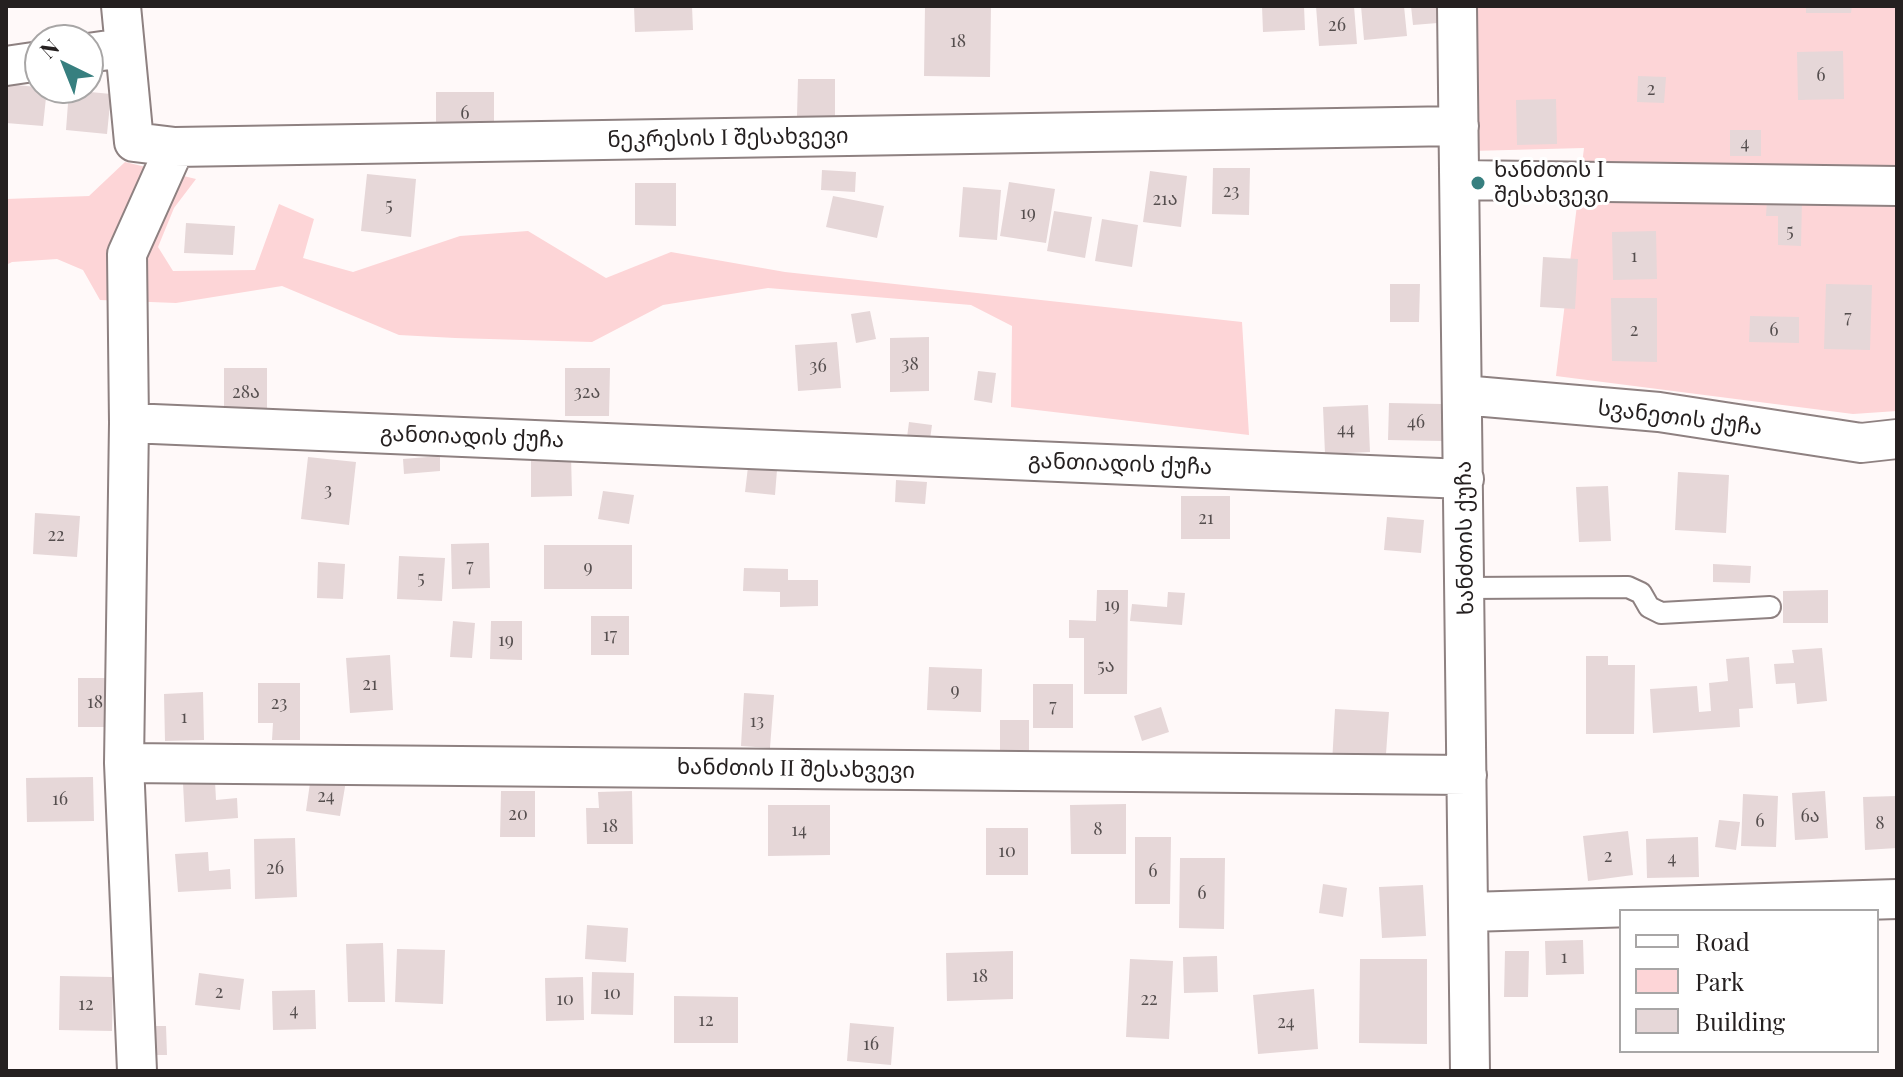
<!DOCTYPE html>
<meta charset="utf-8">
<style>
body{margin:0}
#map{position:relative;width:1903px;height:1077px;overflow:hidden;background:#fff9f9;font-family:"Playfair Display",serif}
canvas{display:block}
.frame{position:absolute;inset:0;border:8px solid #252020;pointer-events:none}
.legend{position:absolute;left:1619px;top:909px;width:260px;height:144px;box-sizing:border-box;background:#fff;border:2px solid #a8a6a6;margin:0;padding:10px 14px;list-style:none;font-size:24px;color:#252020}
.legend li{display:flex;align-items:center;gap:16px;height:40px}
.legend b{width:40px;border:2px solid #a8a6a6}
.north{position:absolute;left:24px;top:24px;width:80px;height:80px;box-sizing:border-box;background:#fff;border:2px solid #a8a6a6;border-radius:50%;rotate:317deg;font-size:22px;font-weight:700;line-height:32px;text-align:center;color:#252020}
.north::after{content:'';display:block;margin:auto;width:28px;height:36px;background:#377f7f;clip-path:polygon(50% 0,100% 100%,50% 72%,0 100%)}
</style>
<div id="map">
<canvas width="1903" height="1077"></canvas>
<div class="frame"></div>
<ul class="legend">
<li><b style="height:10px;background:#fff"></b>Road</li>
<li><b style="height:22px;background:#fdd5d7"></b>Park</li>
<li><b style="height:22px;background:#e6d7d8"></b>Building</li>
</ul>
<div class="north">N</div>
</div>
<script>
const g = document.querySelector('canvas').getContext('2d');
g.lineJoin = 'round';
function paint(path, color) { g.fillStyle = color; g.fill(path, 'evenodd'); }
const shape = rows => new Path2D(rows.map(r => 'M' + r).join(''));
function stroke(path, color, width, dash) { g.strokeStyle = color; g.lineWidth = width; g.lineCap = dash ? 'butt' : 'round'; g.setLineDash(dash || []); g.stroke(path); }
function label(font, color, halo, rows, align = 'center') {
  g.font = font + ' "Playfair Display","Noto Sans Georgian",serif'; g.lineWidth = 6; g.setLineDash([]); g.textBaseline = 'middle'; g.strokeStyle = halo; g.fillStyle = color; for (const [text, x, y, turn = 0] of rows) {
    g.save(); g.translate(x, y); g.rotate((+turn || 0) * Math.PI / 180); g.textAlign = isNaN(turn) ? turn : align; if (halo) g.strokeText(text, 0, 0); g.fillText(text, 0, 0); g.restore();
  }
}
const green = shape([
 [1469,6,1897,6,1897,411,1853,414,1556,376,1584,148,1471,151],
 [125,162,196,179,174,208,158,247,173,271,255,270,279,204,314,219,303,258,353,272,460,236,528,231,606,278,671,252,785,272,1242,322,1249,435,1011,407,1012,326,971,305,768,288,663,305,592,342,455,338,399,335,282,286,176,303,100,300,83,270,57,259,12,262,6,265,6,199,89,196]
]);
const building = shape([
 [634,6,692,6,693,30,635,32],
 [925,6,991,6,990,77,924,76],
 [1262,6,1304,6,1305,30,1263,32],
 [1316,6,1354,6,1357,44,1319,46],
 [1361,6,1404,6,1407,36,1364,40],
 [1411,6,1449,6,1450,22,1413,25],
 [1806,6,1852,6,1851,13,1806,13],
 [1843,51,1844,99,1798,100,1797,52],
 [1638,76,1666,77,1664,103,1637,102],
 [798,79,835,79,835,117,797,116],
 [6,84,47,88,43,126,6,123],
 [69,90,111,94,107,134,66,130],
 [436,92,494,92,494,133,436,134],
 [1556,99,1557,144,1517,145,1516,100],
 [1730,130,1761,130,1761,156,1730,156],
 [1213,168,1250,168,1249,215,1212,214],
 [822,170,856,172,855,192,821,190],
 [1150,171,1187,176,1181,227,1143,222],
 [367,174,416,179,411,237,361,231],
 [1009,182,1055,189,1046,243,1000,236],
 [635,183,676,183,676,226,635,225],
 [963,187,1001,190,997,240,959,237],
 [833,196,884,206,877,238,826,227],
 [1767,200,1802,200,1801,246,1778,245,1778,216,1766,216],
 [1054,211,1092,217,1085,258,1047,251],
 [1102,219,1138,225,1132,267,1095,261],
 [186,223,235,226,233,255,184,253],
 [1656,231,1657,279,1613,280,1612,232],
 [1543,257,1578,259,1575,309,1540,307],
 [1390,284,1420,284,1419,322,1390,322],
 [1826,284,1872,285,1870,350,1824,349],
 [1611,298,1657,298,1657,362,1612,361],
 [870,311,876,339,856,343,851,314],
 [1750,316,1799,317,1799,343,1749,342],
 [929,337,929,391,890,392,890,338],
 [837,342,841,388,798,391,795,345],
 [224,368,267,368,267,415,224,415],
 [565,368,610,368,609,416,565,416],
 [978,371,996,373,992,403,974,400],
 [1389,403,1443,404,1442,441,1388,440],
 [1368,405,1370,452,1325,454,1323,407],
 [909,422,932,425,929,447,906,445],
 [571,455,572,496,531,497,531,456],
 [440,456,440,471,404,474,403,459],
 [308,457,356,462,349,525,301,519],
 [748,467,777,470,775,495,745,492],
 [1678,472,1729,475,1726,533,1675,530],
 [896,480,927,482,925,504,895,502],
 [1608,486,1611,541,1579,542,1576,487],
 [603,491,634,495,629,524,598,519],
 [1181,496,1230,496,1230,539,1181,539],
 [35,513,80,516,77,557,33,554],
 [1387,517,1424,520,1421,553,1384,550],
 [489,543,490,588,452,589,451,544],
 [544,545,632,545,632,589,544,589],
 [399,556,445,558,442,601,397,599],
 [318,562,345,564,343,599,317,598],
 [1713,564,1751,566,1750,583,1713,582],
 [744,568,788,569,788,580,818,580,818,606,780,607,780,592,743,591],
 [1097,590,1128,590,1127,694,1084,694,1084,638,1069,638,1069,620,1096,621],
 [1828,590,1828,623,1783,623,1783,591],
 [1168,592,1185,593,1182,625,1130,621,1132,604,1167,607],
 [591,616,629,616,629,655,591,655],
 [453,621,475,623,472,658,450,657],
 [491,621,522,621,522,660,490,659],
 [1822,648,1827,701,1797,704,1795,683,1776,684,1774,664,1794,663,1792,650],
 [390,655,393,710,350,713,346,658],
 [1586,656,1608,656,1608,665,1635,665,1634,734,1586,734],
 [1749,657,1753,708,1739,709,1740,727,1653,733,1650,689,1697,686,1699,712,1711,711,1709,683,1728,681,1726,659],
 [929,667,982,669,981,712,927,710],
 [78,678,112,678,112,727,78,727],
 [258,683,300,683,300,740,272,740,273,723,258,723],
 [1033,684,1073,684,1073,728,1033,728],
 [203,692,204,740,165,741,164,694],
 [744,693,774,695,770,748,741,746],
 [1161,707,1169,732,1142,741,1134,716],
 [1335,709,1389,712,1385,768,1332,764],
 [1000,720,1029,720,1029,754,1000,754],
 [311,776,346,781,340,816,306,811],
 [93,777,94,821,27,822,26,778],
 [215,781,216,800,237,798,238,818,185,822,183,783],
 [501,791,535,791,535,837,500,837],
 [632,791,633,844,587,844,586,808,599,808,598,792],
 [1825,791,1828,838,1795,840,1792,793],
 [1743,794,1778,796,1776,847,1741,846],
 [1897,796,1897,848,1865,850,1863,797],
 [1126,804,1126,854,1071,854,1070,805],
 [768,805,830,805,830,855,768,856],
 [1719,820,1740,822,1736,850,1715,847],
 [986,828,1028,828,1028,875,986,875],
 [1628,831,1633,875,1588,881,1583,836],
 [1135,837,1171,837,1170,904,1135,904],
 [1698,837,1699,877,1647,878,1646,839],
 [295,838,297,897,255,899,254,839],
 [208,852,209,871,230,869,231,889,178,892,175,854],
 [1180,858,1225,858,1224,929,1179,928],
 [1323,884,1347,888,1343,917,1319,913],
 [1423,885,1426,936,1382,938,1379,887],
 [587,925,628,928,626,962,585,959],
 [1583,940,1584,974,1546,975,1545,941],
 [383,943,385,1002,348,1002,346,944],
 [397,949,445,950,443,1004,395,1002],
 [1013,951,1013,999,947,1001,946,953],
 [1505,951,1529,951,1528,997,1504,997],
 [1217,956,1218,992,1184,993,1183,957],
 [1130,959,1173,961,1169,1039,1126,1037],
 [1360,959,1427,959,1427,1044,1359,1043],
 [592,972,634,973,633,1015,591,1014],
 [199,973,244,979,240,1010,195,1005],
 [60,976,113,977,112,1031,59,1030],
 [583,977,584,1020,546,1021,545,978],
 [1314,989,1318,1049,1258,1054,1253,995],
 [315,990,316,1029,273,1030,272,991],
 [674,996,738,997,738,1043,674,1043],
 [850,1023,894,1027,891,1065,847,1061],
 [150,1026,166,1026,167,1055,151,1055]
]);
const service = shape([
 [1467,588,1628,587,1641,593,1649,607,1661,613,1770,607]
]);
const minor = shape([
 [121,6,134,142,175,147,1459,126],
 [1457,6,1470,1071],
 [88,53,123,48],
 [6,66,40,61],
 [1460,180,1897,186],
 [1462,395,1659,412,1861,443,1897,439],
 [129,423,127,254,175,147],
 [124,763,1467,775],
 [1469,912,1897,899],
 [137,1071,124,763,129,423,1464,479]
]);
const markers = [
 [1478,183,8,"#377f7f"]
];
const numberNames = [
 ["26",1337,25],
 ["18",958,41],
 ["6",1821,75],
 ["2",1651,89],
 ["6",465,113],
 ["4",1745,143],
 ["23",1231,191],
 ["21ა",1165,199],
 ["5",389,205],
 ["19",1028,213],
 ["5",1790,231],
 ["1",1634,256],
 ["7",1848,317],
 ["2",1634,330],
 ["6",1774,330],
 ["38",910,364],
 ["36",818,366],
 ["28ა",246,392],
 ["32ა",587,392],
 ["46",1416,422],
 ["44",1346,429],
 ["3",328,490],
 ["21",1206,518],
 ["22",56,535],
 ["7",470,566],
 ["9",588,567],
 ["5",421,578],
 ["19",1112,605],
 ["17",610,635],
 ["19",506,640],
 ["5ა",1106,666],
 ["21",370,684],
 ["9",955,690],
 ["18",95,702],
 ["23",279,703],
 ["7",1053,706],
 ["1",184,717],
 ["13",757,721],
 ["24",326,796],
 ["16",60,799],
 ["20",518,814],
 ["6ა",1810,816],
 ["6",1760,821],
 ["8",1880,823],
 ["18",610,826],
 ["8",1098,829],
 ["14",799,830],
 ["10",1007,851],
 ["2",1608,856],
 ["4",1672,858],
 ["26",275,868],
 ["6",1153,871],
 ["6",1202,893],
 ["1",1564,957],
 ["18",980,976],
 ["2",219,992],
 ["10",612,993],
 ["10",565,999],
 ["22",1149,999],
 ["12",86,1004],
 ["4",294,1010],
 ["12",706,1020],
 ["24",1286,1022],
 ["16",871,1044]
];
const streetNames = [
 ["ნეკრესის I შესახვევი",728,138,-1],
 ["სვანეთის ქუჩა",1680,418,7],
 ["განთიადის ქუჩა",472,437,2],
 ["განთიადის ქუჩა",1120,464,2],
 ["ხანძთის ქუჩა",1465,538,-91],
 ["ხანძთის II შესახვევი",796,769,1]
];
const poiNames = [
 ["ხანძთის I",1494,170],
 ["შესახვევი",1494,195]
];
paint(green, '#fdd5d7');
paint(building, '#e6d7d8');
stroke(service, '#8e8181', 24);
stroke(minor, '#8e8181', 42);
stroke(service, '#fff', 20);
stroke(minor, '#fff', 38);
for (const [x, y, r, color] of markers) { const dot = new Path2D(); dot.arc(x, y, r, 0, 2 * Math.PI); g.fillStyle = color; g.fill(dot); stroke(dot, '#fff', 3); }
label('18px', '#554e4e', null, numberNames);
label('22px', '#252020', '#fff', streetNames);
label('22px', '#252020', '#fff', poiNames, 'left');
</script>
